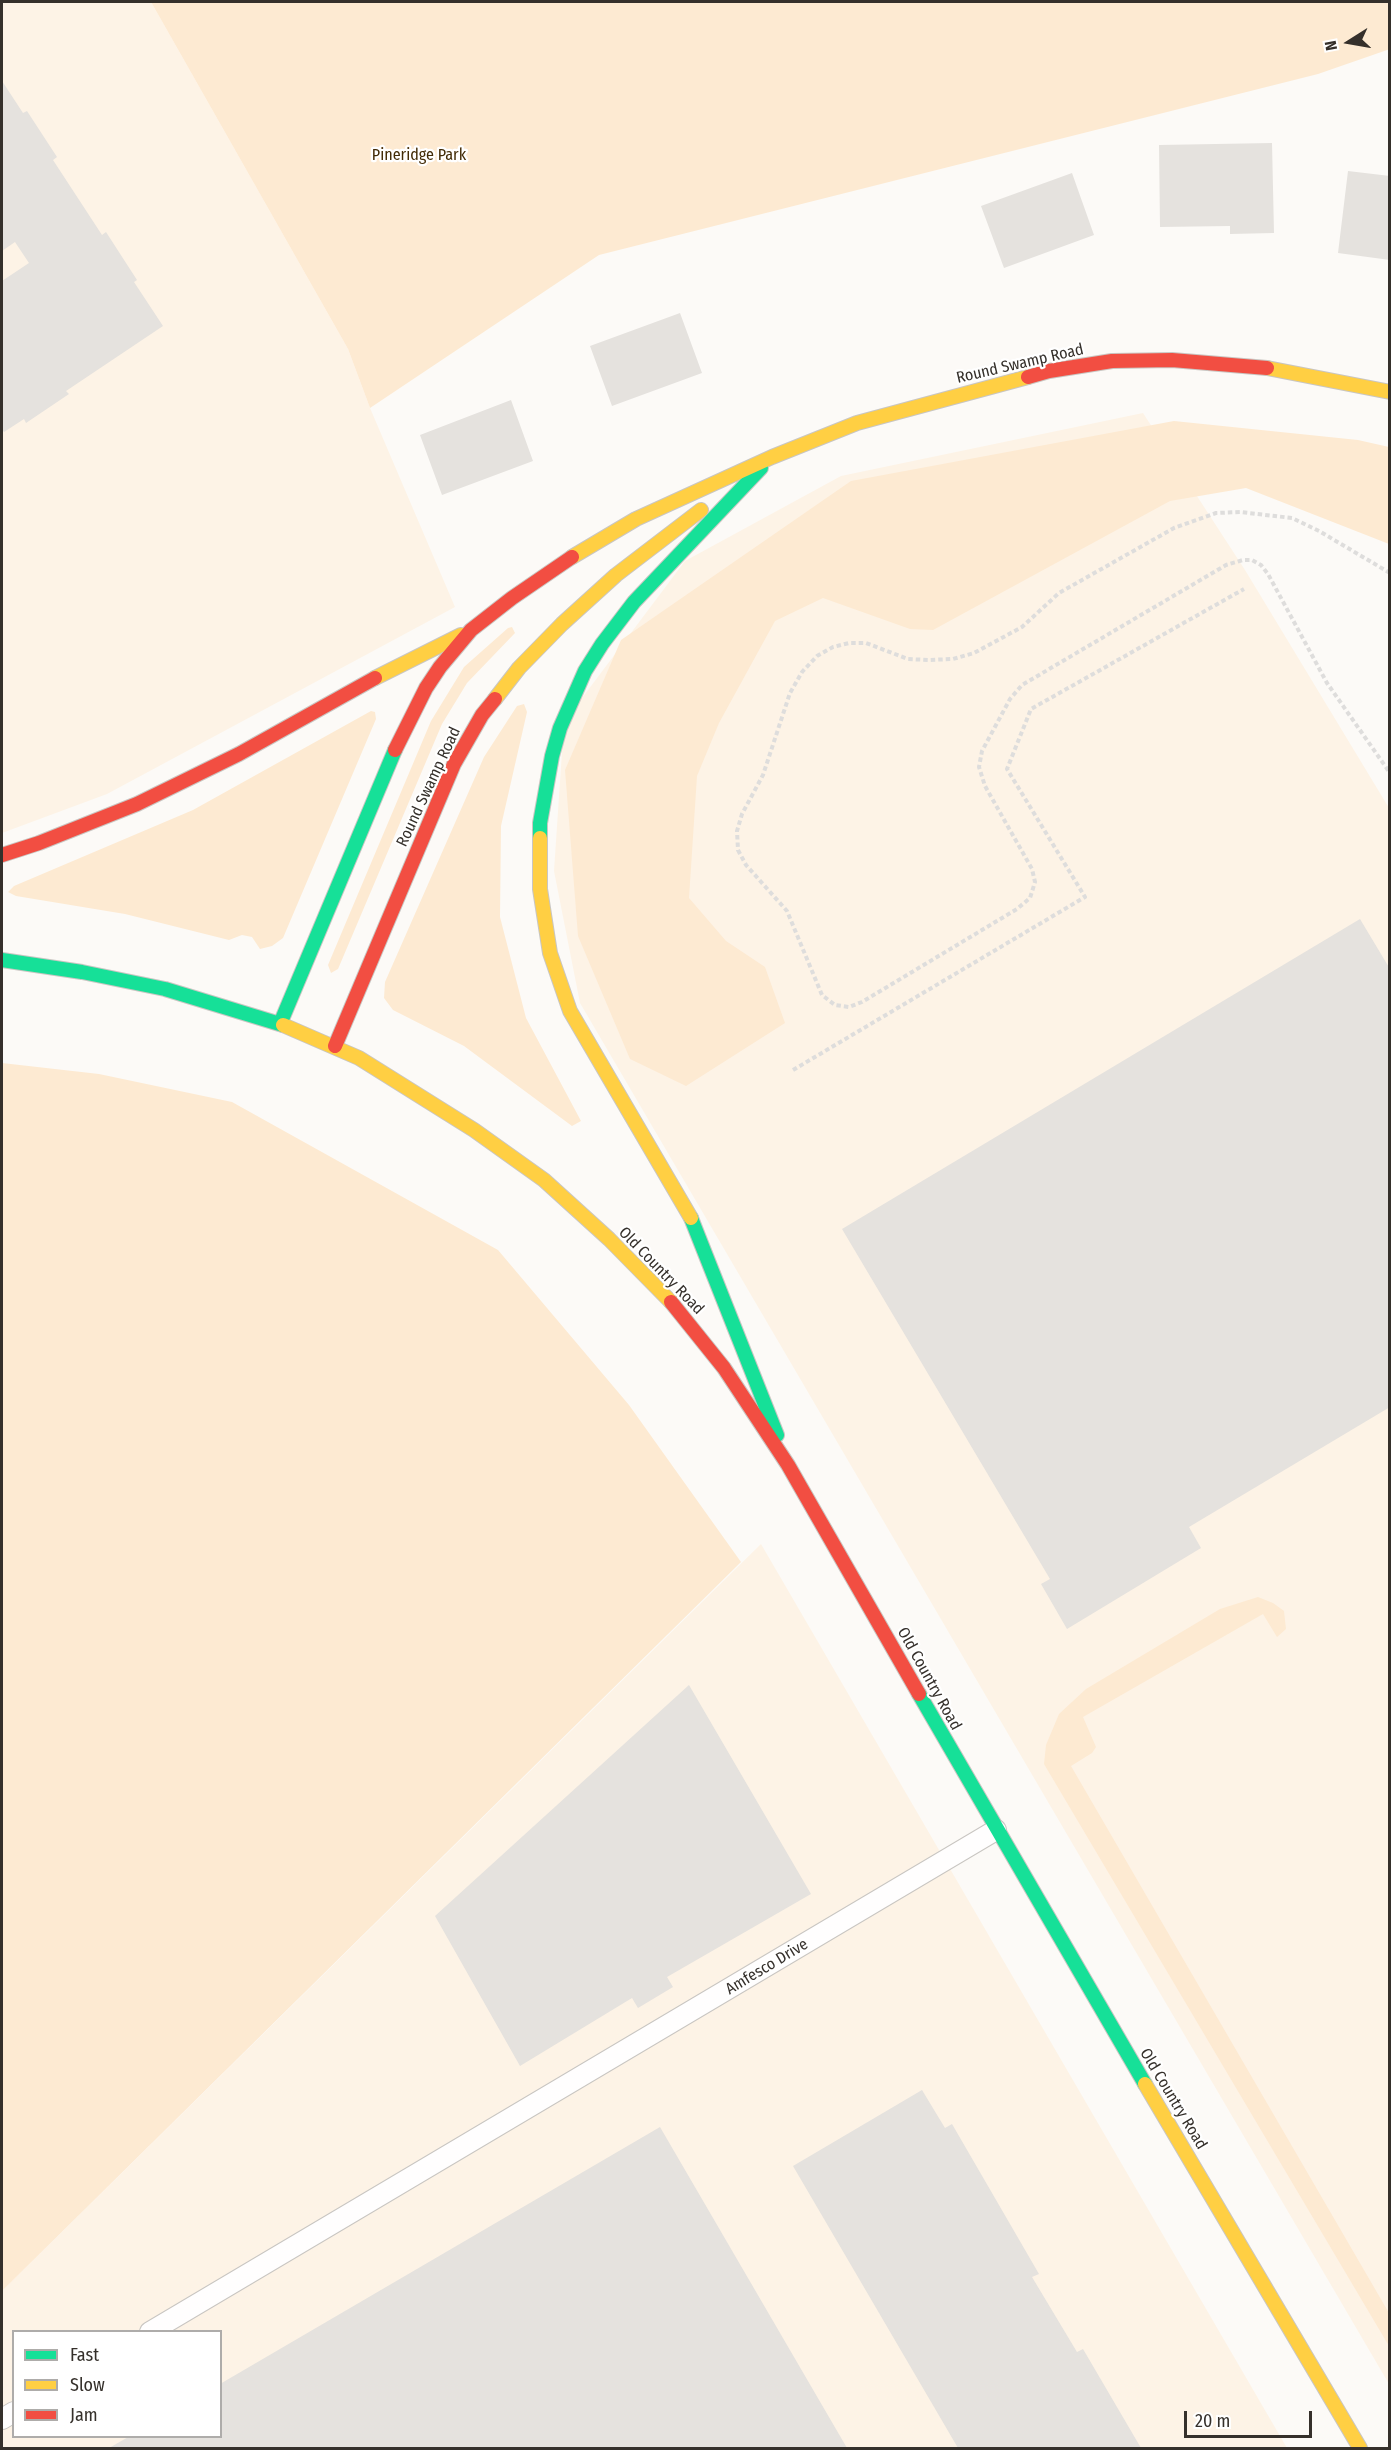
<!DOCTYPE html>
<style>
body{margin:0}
#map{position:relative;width:1391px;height:2450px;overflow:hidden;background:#fcfaf7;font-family:"Fira Sans Condensed",sans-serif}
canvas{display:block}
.frame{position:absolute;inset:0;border:3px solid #35302b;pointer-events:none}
.legend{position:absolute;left:12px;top:2330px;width:210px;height:108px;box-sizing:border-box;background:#fff;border:2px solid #aeacaa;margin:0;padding:8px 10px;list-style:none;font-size:18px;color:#35302b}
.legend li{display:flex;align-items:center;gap:12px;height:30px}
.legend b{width:30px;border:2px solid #aeacaa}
.north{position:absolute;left:1319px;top:12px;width:60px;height:60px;-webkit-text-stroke:4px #fff;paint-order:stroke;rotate:259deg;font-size:16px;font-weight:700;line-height:24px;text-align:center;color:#35302b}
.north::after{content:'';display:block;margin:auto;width:21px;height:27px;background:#35302b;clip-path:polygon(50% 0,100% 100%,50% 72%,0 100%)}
.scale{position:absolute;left:1184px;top:2411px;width:128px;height:27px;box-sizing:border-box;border:3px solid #35302b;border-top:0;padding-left:8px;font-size:18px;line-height:21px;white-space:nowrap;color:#35302b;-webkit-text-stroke:4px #fff;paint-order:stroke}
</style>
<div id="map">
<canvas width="1391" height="2450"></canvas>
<div class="frame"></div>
<ul class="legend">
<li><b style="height:8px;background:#16e098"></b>Fast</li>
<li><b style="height:8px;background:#ffcf43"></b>Slow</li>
<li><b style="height:8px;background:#f24e42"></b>Jam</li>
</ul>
<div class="north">N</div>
<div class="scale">20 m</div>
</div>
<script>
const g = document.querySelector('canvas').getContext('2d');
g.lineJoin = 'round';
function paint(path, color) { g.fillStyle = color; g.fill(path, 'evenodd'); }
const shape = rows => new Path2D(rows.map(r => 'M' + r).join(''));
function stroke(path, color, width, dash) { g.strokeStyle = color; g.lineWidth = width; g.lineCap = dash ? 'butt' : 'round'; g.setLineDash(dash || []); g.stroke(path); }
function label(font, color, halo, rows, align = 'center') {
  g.font = font + ' "Fira Sans Condensed",sans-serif'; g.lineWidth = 4.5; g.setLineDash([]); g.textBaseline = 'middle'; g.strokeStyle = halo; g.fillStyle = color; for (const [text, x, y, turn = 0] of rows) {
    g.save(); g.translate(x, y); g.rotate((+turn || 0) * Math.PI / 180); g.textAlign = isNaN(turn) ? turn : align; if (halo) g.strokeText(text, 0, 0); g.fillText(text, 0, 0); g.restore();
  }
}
const built = shape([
 [2,2,151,2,348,349,370,408,455,607,107,794,2,833],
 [1143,413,1245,570,1389,808,1389,2384,580,1003,554,871,564,722,685,561,841,476],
 [761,1544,1287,2448,2,2448,2,2291],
 [14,2332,220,2332,220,2436,14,2436]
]);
const green = shape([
 [151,2,1389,2,1390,49,1318,74,599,255,370,408,348,349],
 [1174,421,1358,440,1389,447,1389,544,1246,488,1170,501,933,630,910,629,823,598,775,621,719,723,697,776,689,898,726,941,765,967,785,1023,686,1086,630,1059,578,936,565,770,621,640,851,481],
 [512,627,515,633,467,683,442,724,338,969,331,973,328,965,431,721,464,667,508,628],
 [524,704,527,712,501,826,500,917,526,1018,581,1121,572,1126,464,1046,393,1010,384,998,385,982,484,757,517,706],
 [371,711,375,712,376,719,283,938,272,946,260,949,252,937,242,935,229,940,125,914,16,896,8,892,14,886,193,810],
 [2,1063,99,1074,232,1102,498,1250,629,1405,741,1562,2,2291],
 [1258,1597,1273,1603,1284,1611,1286,1629,1277,1637,1263,1614,1083,1717,1096,1747,1092,1753,1071,1766,1389,2313,1389,2346,1044,1764,1046,1745,1059,1714,1086,1689,1220,1609]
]);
const building = shape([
 [2,81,23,113,27,111,57,157,53,160,102,235,106,232,137,280,134,282,163,326,66,391,69,394,26,423,24,419,4,432,2,429,2,281,29,263,15,242,2,251],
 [1272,143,1274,233,1230,234,1230,226,1160,227,1159,145],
 [1348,171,1390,176,1390,260,1338,253],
 [1072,173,1094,235,1004,268,981,206],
 [680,313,702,373,612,406,590,346],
 [511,400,533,461,442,495,420,435],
 [1360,919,1390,969,1390,1407,1189,1527,1201,1548,1067,1629,1041,1584,1050,1579,842,1229],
 [689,1685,811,1894,667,1977,673,1987,638,2008,632,1998,520,2066,435,1916],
 [922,2090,945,2128,952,2124,1039,2274,1032,2277,1077,2352,1083,2349,1141,2448,958,2448,793,2166],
 [660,2127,847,2448,109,2448,130,2436,220,2436,220,2384]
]);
const path = shape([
 [1390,573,1319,531,1292,518,1240,512,1216,513,1174,528,1059,593,1022,627,974,653,953,659,928,660,908,659,866,643,849,643,833,647,817,656,802,672,790,693,763,775,742,814,737,831,738,850,746,865,787,911,822,995,835,1005,849,1007,862,1002,1017,909,1030,898,1035,882,1032,869,985,786,979,767,982,751,1010,699,1022,685,1226,565,1243,560,1252,560,1261,565,1268,574,1327,683,1390,773],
 [793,1070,1085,897,1007,769,1031,709,1244,589]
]);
const lane = shape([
 [150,2332,996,1830],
 [2,2419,14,2412]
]);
const fast = shape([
 [540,838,540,823,552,756,560,728,585,671,602,644,634,602,761,468],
 [2,960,82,972,165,989,283,1025],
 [280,1024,395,750],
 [691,1218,777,1435],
 [919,1694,1145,2084]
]);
const slow = shape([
 [1267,368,1390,392],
 [572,557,636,519,772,457,857,423,1028,377],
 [375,678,461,635],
 [495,699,519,668,562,624,616,575,701,510],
 [540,838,540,889,550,953,570,1011,691,1218],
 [283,1025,359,1058,474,1130,544,1180,609,1239,671,1302],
 [1145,2084,1360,2448]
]);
const jam = shape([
 [1028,377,1049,371,1112,361,1172,360,1267,368],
 [395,750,426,688,440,667,471,630,512,598,572,557],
 [2,855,39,843,137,804,239,754,375,678],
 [335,1046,454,764,482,715,495,699],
 [671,1302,724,1368,788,1465,919,1694]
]);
const parkNames = [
 ["Pineridge Park",419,156]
];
const streetNames = [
 ["Round Swamp Road",1020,364,-13],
 ["Round Swamp Road",429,787,-65],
 ["Old Country Road",661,1271,46],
 ["Old Country Road",929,1679,61],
 ["Amfesco Drive",767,1967,-31],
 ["Old Country Road",1173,2099,59]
];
paint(built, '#fdf3e6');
paint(green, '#fdead2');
paint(building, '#e5e2de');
stroke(lane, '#c9c6c2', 22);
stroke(fast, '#c9c6c2', 16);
stroke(slow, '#c9c6c2', 16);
stroke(jam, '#c9c6c2', 16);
stroke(path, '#dedddc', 4, [4.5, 3]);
stroke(lane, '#fffefe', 20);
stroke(fast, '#16e098', 14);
stroke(slow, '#ffcf43', 14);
stroke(jam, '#f24e42', 14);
label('16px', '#422b06', '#fff', parkNames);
label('16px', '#35302b', '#fff', streetNames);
</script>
